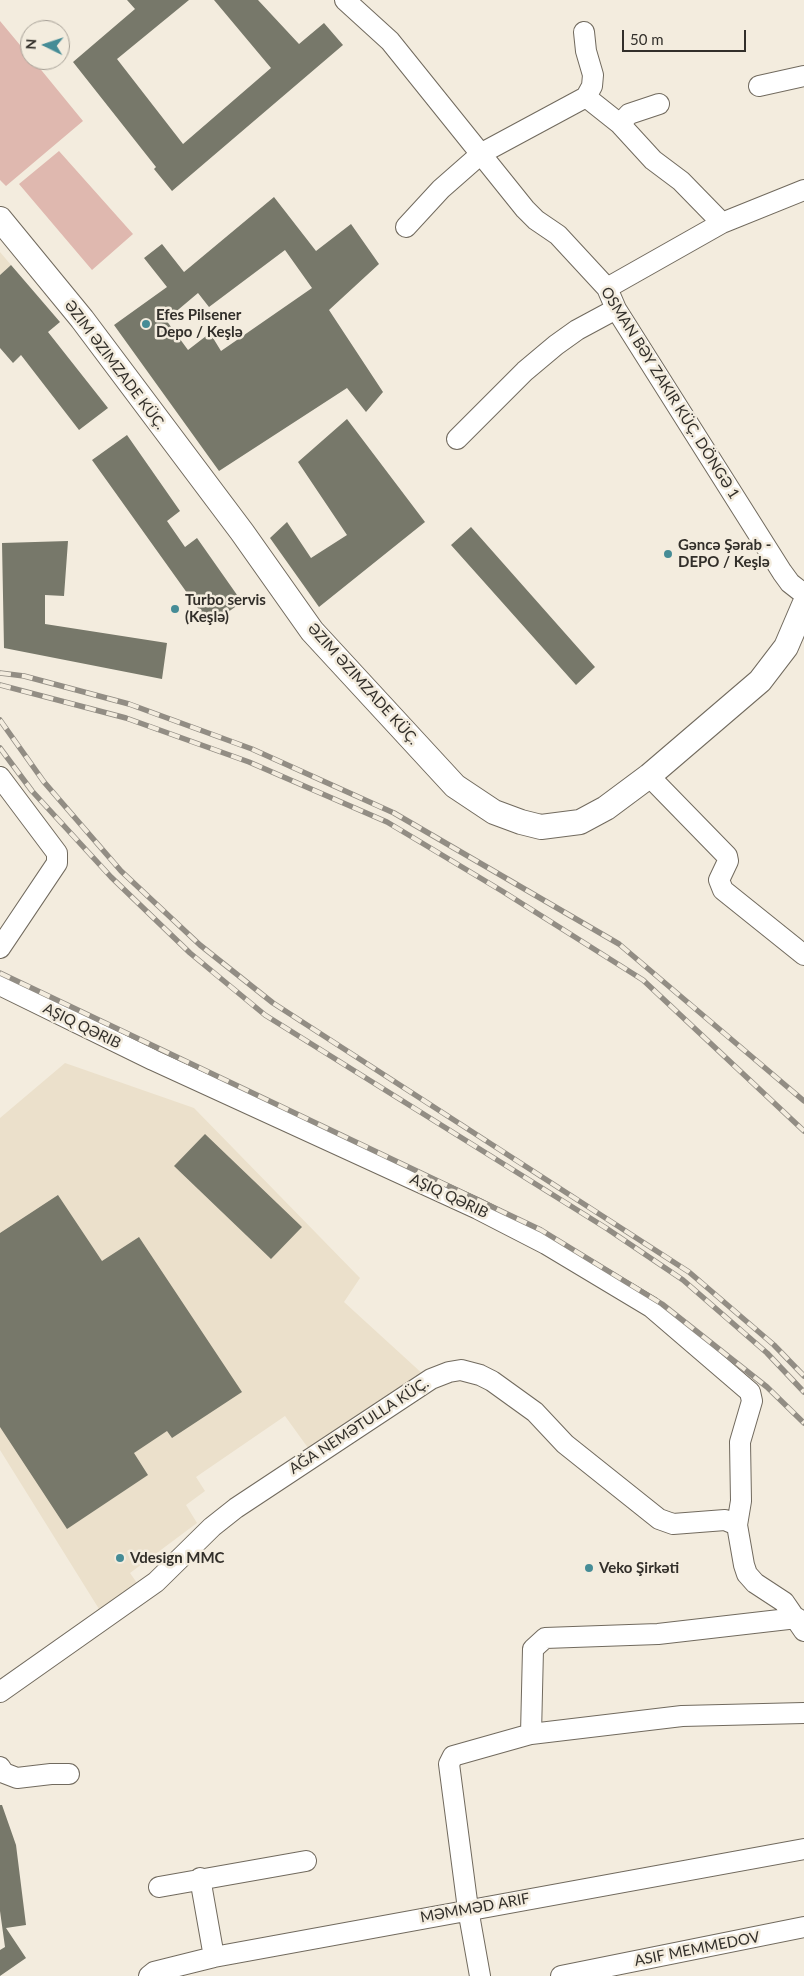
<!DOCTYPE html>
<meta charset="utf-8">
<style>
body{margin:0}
#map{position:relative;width:804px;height:1976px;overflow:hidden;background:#f3ecde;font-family:Lato,sans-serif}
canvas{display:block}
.north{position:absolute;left:20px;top:20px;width:50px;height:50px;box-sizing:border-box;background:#f3ecde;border:1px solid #a6a096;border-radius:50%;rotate:274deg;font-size:14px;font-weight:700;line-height:20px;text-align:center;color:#322f2a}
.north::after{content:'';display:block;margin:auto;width:18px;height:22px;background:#458c96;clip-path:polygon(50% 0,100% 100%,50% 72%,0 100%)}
.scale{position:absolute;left:622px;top:30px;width:124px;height:22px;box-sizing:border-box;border:2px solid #322f2a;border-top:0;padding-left:6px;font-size:15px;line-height:18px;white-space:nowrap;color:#322f2a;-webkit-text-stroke:4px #f3ecde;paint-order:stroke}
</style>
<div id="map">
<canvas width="804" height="1976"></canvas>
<div class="north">N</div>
<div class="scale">50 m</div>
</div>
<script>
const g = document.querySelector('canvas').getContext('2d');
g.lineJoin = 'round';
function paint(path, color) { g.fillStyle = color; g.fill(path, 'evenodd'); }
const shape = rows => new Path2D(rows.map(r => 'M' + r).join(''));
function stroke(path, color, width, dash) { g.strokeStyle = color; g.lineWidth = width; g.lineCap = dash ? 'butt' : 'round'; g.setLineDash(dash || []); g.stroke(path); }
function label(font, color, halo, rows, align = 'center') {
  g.font = font + ' Lato,sans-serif'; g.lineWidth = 5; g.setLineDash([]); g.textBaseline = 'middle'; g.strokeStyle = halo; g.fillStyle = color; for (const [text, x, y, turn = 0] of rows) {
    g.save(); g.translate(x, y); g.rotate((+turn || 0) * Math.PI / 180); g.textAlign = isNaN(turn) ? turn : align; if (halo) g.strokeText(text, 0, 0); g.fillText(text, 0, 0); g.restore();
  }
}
const built = shape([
 [0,252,11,265,0,275],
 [65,1063,194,1108,360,1278,344,1302,425,1376,311,1452,285,1416,196,1477,205,1491,186,1505,197,1523,130,1573,137,1583,99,1609,0,1450,0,1118]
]);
const green = shape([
 [0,21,30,57,30,60,33,60,83,121,6,186,0,180],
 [59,151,133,234,92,270,19,184]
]);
const building = shape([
 [127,0,189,0,117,59,183,144,271,68,214,0,258,0,299,44,324,23,343,45,172,191,154,169,156,167,73,62,135,9],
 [274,197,316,251,351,224,379,264,329,310,383,392,366,412,347,388,219,471,114,325,167,287,144,258,162,244,184,272],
 [285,250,312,288,221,351,210,333,188,350,166,320,198,293,209,307],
 [11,265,60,322,48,332,108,408,79,430,21,355,13,363,0,348,0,275],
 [347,419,425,522,319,607,270,538,287,522,311,558,347,535,298,462],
 [127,435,180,511,167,521,185,547,197,538,242,602,210,625,92,460],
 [471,527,595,667,576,685,451,545],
 [68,541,64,596,45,595,45,624,167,643,162,679,4,648,2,543],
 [205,1134,302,1227,271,1259,174,1166],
 [58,1195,102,1261,139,1237,242,1392,172,1438,167,1431,134,1453,148,1475,67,1529,0,1427,0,1233],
 [0,1805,2,1805,16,1845,26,1925,6,1928,26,1958,0,1976,0,1950,5,1947,0,1911]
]);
const minor = shape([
 [345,0,390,41,525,209,536,220,558,235,607,288,616,309,782,572,790,583,804,594],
 [584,32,586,51,593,75,592,86,586,97],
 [759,86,804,76],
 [620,124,629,114,659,104],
 [406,227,441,189,482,153,586,97,620,124,653,160,681,181,722,223],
 [607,288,722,223,804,190],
 [457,439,525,371,556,345,577,330,616,309],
 [649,776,727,856,728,861,719,880,723,890,804,955],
 [0,777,57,853,57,863,0,948],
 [0,985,153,1060,478,1209,546,1244,651,1307,750,1392,752,1401,740,1442,741,1501,737,1525,744,1565,747,1574,755,1583,784,1602,804,1631],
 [0,1692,156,1582,212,1527,236,1508,431,1379,449,1372,461,1370,480,1375,492,1381,535,1412,565,1444,659,1519,673,1524,725,1520,737,1525],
 [531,1734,533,1649,545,1638,658,1634,797,1618],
 [0,1767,4,1773,17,1778,51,1774,69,1774],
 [200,1878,214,1957],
 [159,1887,306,1861],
 [149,1976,154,1972,214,1957,804,1849],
 [480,1976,468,1909,449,1764,453,1756,531,1734,682,1716,804,1713],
 [561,1976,804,1927]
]);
const tertiary = shape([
 [0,219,82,319,242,532,312,631,455,786,494,812,521,822,541,827,580,822,606,808,649,776,760,681,786,647,804,605]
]);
const rail = shape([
 [0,673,24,676,129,704,252,749,394,813,619,944,804,1101],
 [0,685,126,718,249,762,387,822,502,891,643,980,804,1131],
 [0,720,44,782,121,871,200,945,273,1003,689,1272,774,1345,804,1376],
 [0,748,32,791,111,877,190,953,265,1015,606,1228,683,1280,767,1353,804,1392],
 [0,973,541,1230,662,1304,767,1387,804,1423]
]);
const markers = [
 [146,324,5,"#458c96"],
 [668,554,5,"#458c96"],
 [175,609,5,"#458c96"],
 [120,1558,5,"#458c96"],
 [589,1568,5,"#458c96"]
];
const poiNames = [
 ["Efes Pilsener",156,315],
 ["Depo / Keşlə",156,332],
 ["Gəncə Şərab -",678,545],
 ["DEPO / Keşlə",678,562],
 ["Turbo servis",185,600],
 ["(Keşlə)",185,617],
 ["Vdesign MMC",130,1558],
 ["Veko Şirkəti",599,1568]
];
const streetNames = [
 ["ƏZIM ƏZIMZADE KÜÇ.",115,365,53],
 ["OSMAN BƏY ZAKIR KÜÇ. DÖNGƏ 1",670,393,58],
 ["ƏZIM ƏZIMZADE KÜÇ.",363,684,48],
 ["AŞIQ QƏRIB",82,1026,26],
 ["AŞIQ QƏRIB",449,1196,25],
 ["AĞA NEMƏTULLA KÜÇ.",359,1426,-33],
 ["MƏMMƏD ARIF",475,1908,-10],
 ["ASIF MEMMEDOV",697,1949,-11]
];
paint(built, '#ebe0cb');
paint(green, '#dfb8af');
paint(building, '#77786a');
stroke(minor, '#716a5e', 22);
stroke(tertiary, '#716a5e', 26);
stroke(minor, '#fff', 20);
stroke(tertiary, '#fff', 24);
stroke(rail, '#928d84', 5.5);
stroke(rail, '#f3ecde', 4, [11]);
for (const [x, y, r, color] of markers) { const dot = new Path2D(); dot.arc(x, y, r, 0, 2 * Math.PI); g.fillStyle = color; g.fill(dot); stroke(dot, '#f3ecde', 2); }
label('bold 15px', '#322f2a', '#f3ecde', poiNames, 'left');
label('15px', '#322f2a', '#f3ecde', streetNames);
</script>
